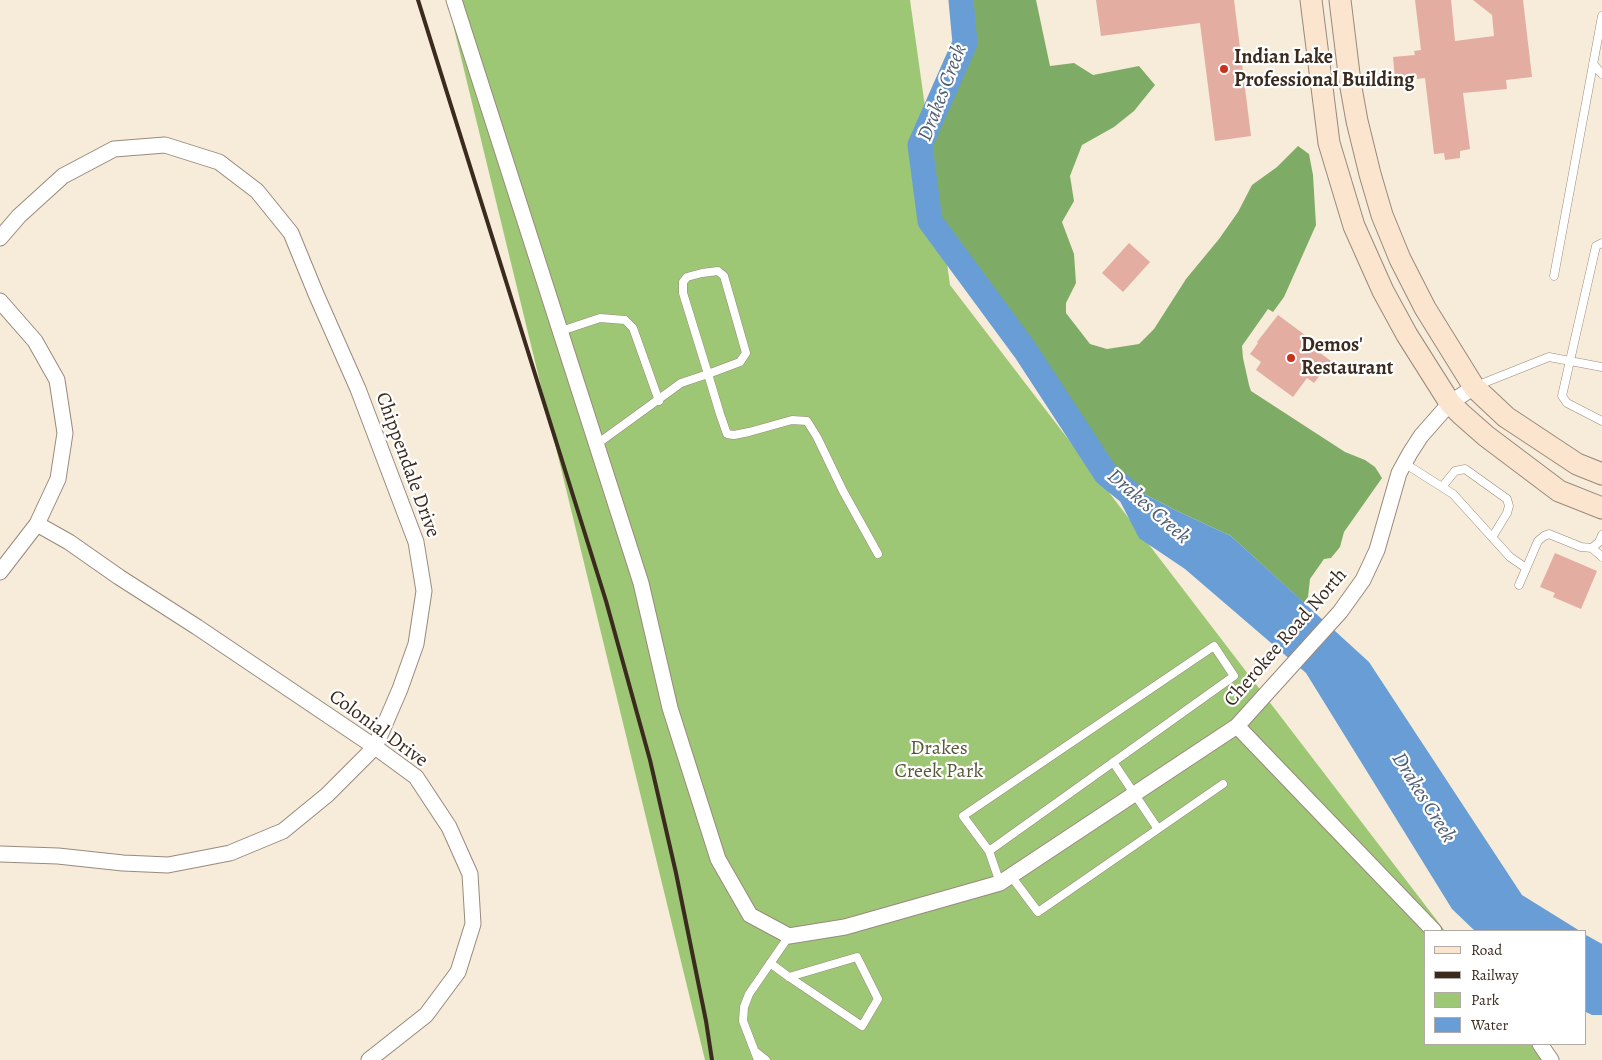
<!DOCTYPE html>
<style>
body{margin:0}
#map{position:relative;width:1602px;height:1060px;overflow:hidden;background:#f7ebd9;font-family:Alegreya,serif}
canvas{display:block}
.legend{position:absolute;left:1424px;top:930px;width:162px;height:115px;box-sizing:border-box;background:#fff;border:1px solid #b1aaa5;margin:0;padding:6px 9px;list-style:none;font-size:15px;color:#3b2a1e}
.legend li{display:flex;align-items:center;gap:10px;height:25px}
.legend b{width:25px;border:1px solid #b1aaa5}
</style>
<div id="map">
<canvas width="1602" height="1060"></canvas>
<ul class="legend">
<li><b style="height:6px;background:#fbe5cf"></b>Road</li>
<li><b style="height:6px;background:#3b2a1e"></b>Railway</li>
<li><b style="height:14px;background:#9dc774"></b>Park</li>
<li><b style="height:14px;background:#689ed5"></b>Water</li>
</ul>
</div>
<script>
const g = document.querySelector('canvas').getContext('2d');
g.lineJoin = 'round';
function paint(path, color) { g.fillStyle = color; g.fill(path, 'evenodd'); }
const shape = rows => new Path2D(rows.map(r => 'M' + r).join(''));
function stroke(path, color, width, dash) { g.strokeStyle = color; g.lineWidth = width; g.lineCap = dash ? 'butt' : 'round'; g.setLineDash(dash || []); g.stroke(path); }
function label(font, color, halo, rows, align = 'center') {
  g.font = font + ' Alegreya,serif'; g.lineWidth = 4.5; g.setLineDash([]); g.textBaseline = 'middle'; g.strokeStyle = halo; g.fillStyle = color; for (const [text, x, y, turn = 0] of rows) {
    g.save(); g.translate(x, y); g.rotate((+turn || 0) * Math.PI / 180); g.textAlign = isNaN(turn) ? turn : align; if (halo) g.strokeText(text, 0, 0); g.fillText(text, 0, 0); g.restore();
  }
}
const green = shape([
 [447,0,910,0,950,285,1445,931,1426,931,1426,1044,1531,1044,1544,1060,705,1060]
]);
const forest = shape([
 [961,0,1036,0,1050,66,1074,63,1093,75,1139,66,1155,85,1134,111,1114,127,1082,145,1070,176,1074,201,1062,222,1074,254,1076,283,1066,303,1066,313,1090,344,1107,349,1139,344,1154,329,1186,279,1219,239,1238,212,1252,185,1277,167,1298,146,1309,154,1313,175,1316,225,1284,297,1273,312,1268,309,1242,346,1243,358,1249,385,1251,391,1345,452,1365,460,1375,467,1382,478,1344,532,1340,547,1331,558,1324,559,1310,579,1308,597,1304,603,1231,536,1175,510,1106,474,1025,350,930,221,920,145,965,43]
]);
const water = shape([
 [1106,474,1175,510,1231,536,1369,662,1522,895,1580,931,1475,931,1452,909,1306,673,1185,569,1139,538],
 [1586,935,1602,944,1602,1015,1592,1015,1586,1012]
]);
const river = shape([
 [961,0,965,43,920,145,930,221,1025,350,1106,474,1132,495]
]);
const building = shape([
 [1096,0,1234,0,1251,136,1215,141,1200,23,1101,36],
 [1415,0,1451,0,1455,41,1494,36,1492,15,1473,0,1523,0,1532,77,1506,80,1507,89,1463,93,1470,149,1460,151,1460,158,1445,160,1444,153,1434,154,1425,78,1417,79,1417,76,1395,78,1393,57,1415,55,1414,51,1421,50],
 [1129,243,1150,262,1123,292,1102,273],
 [1278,315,1305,335,1301,339,1331,361,1314,383,1307,378,1293,397,1256,370,1261,362,1250,354,1258,343,1257,342],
 [1555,553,1597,571,1581,609,1553,597,1555,593,1540,587]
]);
const service = shape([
 [1593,64,1602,74],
 [1602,243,1596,246,1562,396,1567,403,1602,421],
 [1554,276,1602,16],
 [561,331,600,318,625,320,633,328,659,401],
 [1476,386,1549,357,1602,367],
 [597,444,681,383,708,374,740,362,746,353,724,276,718,271,702,273,687,277,683,282,683,293,708,374,720,414,727,434,734,435,749,432,792,420,807,421,817,437,843,491,878,554],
 [1404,463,1453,494,1510,557,1526,568],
 [1442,487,1455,471,1465,469,1507,499,1509,506,1507,513,1493,536],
 [1592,548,1602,557],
 [1519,585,1538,541,1544,536,1549,534,1581,547,1592,548,1599,542,1602,535],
 [1113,762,1158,829],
 [989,851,1234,676,1214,646,963,816,989,851,1000,883],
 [1011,876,1038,912,1223,784],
 [770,963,789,977,862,1026,878,999,857,957,789,977],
 [756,1052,766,1060],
 [758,1060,743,1021,744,1007,749,994,789,936]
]);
const minor = shape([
 [454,0,641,583,670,708,718,859,750,915,789,936,845,927,1000,883,1237,726,1340,612,1363,580,1377,550,1399,473,1410,453,1421,436,1450,403,1474,387],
 [0,238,19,216,63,176,114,149,165,145,219,162,257,191,291,233,316,294,358,389,416,542,424,591,416,644,400,689,375,747,327,795,283,831,230,853,168,865,123,863,58,856,0,854],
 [0,301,35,341,57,380,65,433,58,479,37,524,0,572],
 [37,524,69,542,119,577,197,627,375,747,416,777,449,827,470,874,473,924,458,972,426,1015,369,1060],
 [1237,726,1434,931],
 [1540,1044,1551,1060]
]);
const secondary = shape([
 [1311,0,1329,143,1354,226,1383,291,1407,335,1450,403,1461,414,1486,436,1559,491,1602,508],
 [1340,0,1350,82,1357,121,1370,174,1382,215,1400,259,1425,308,1474,387,1506,417,1577,464,1602,474]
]);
const rail = shape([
 [418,0,606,601,650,760,676,873,706,1021,712,1060]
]);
const markers = [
 [1224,69,5,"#c8321e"],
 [1291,358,5,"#c8321e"]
];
const poiNames = [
 ["Indian Lake",1234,58],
 ["Professional Building",1234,81],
 ["Demos'",1301,346],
 ["Restaurant",1301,369]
];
const streetNames = [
 ["Chippendale Drive",407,465,70],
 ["Cherokee Road North",1286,638,-49],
 ["Colonial Drive",378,729,36]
];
const parkNames = [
 ["Drakes",939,749],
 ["Creek Park",939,772]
];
const waterNames = [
 ["Drakes Creek",943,93,-69],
 ["Drakes Creek",1148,507,41],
 ["Drakes Creek",1423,798,58]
];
paint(green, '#9dc774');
paint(forest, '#7eac66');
paint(water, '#689ed5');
stroke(river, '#689ed5', 25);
paint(building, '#e4ada2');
stroke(service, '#998a7c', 9);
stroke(minor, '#998a7c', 17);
stroke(secondary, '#998a7c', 23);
stroke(service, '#fff', 8);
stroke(minor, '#fff', 15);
stroke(secondary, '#fbe5cf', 21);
stroke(rail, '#3b2a1e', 4);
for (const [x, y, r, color] of markers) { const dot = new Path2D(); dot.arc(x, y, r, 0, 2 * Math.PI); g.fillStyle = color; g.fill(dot); stroke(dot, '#fff', 2); }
label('bold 20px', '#3b2a1e', '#fff', poiNames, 'left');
label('20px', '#3b2a1e', '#fff', streetNames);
label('20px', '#585938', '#fff', parkNames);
label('italic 21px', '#4f5e70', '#fff', waterNames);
</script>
